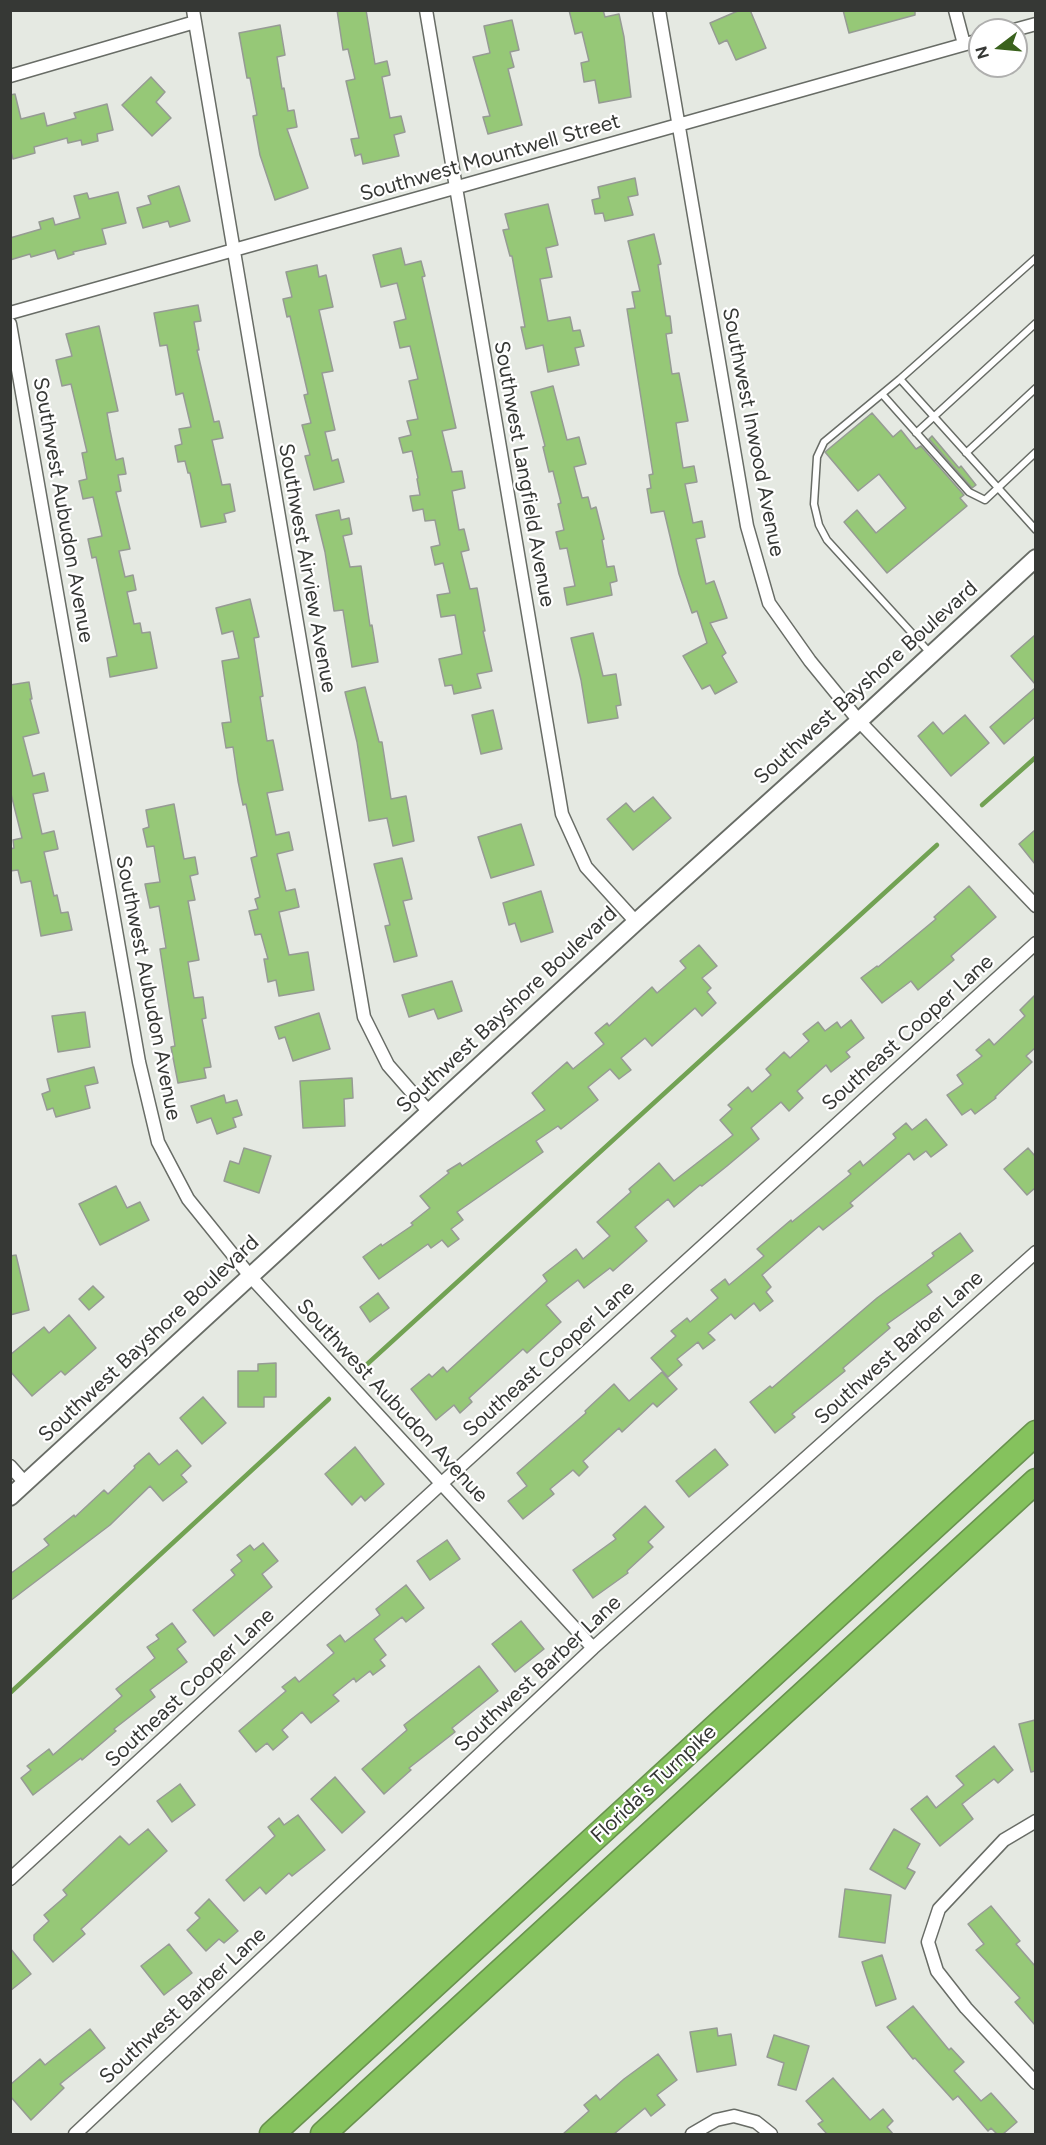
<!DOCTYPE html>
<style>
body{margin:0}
#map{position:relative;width:1046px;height:2145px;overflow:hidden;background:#e5e9e2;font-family:Figtree,sans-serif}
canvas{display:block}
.frame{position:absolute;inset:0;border:12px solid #363835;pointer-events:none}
.north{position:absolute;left:968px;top:18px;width:60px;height:60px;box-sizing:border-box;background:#fff;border:2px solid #afafae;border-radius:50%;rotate:254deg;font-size:16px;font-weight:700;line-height:24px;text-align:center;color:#363835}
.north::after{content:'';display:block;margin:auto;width:21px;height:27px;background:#3a621d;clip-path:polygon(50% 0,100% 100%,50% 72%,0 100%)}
</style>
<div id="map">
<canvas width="1046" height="2145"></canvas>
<div class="frame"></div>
<div class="north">N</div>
</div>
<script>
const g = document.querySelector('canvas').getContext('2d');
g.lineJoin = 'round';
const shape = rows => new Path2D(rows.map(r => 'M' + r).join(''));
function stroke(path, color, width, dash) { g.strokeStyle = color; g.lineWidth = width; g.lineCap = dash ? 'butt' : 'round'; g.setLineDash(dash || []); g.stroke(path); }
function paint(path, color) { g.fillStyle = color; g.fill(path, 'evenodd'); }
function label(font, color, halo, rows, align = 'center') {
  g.font = font + ' Figtree,sans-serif'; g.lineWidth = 4.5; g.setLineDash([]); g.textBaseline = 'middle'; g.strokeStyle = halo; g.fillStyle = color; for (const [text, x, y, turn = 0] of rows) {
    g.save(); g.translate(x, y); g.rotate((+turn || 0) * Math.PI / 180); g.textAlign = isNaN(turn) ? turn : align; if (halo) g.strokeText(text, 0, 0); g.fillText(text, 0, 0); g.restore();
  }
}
const stream = shape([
 [982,805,1036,757],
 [364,1367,937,845],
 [10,1693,329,1399]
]);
const building = shape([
 [337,10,366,10,375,64,387,61,390,75,382,77,390,118,401,116,405,132,394,135,399,156,363,164,361,154,355,156,351,139,359,138,346,81,355,79,348,49,343,50,337,10],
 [569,10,603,10,605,17,619,14,624,37,631,97,599,103,595,80,584,82,581,63,589,61,582,32,575,34,569,10],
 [740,10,750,10,766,48,736,60,727,40,719,44,710,23,740,10],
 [843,10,915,10,915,15,849,33,843,10],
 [512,20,519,50,510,52,514,67,508,69,522,125,488,134,483,117,490,116,473,57,490,53,484,26,512,20],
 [280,25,285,55,277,57,282,89,284,88,288,111,294,110,297,127,287,129,308,188,275,200,260,155,253,116,257,115,250,78,247,78,239,33,280,25],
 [151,77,165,92,156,102,171,118,152,136,122,105,151,77],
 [15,94,21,119,44,113,47,126,76,118,74,113,107,104,113,130,97,134,98,141,82,145,81,140,68,143,67,138,34,147,35,153,13,159,10,148,10,95,15,94],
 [635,178,638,195,628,197,633,215,605,221,603,213,595,214,592,200,600,198,598,187,635,178],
 [179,186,190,221,170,227,168,221,143,228,137,208,151,204,148,196,179,186],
 [118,192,126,223,102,229,106,244,73,252,74,254,58,259,55,250,31,257,30,254,10,260,10,238,41,229,39,222,53,218,55,225,80,218,74,196,87,193,89,199,118,192],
 [548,204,558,245,546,248,552,277,540,279,548,321,570,317,573,331,580,330,584,346,575,348,579,365,548,372,543,345,526,349,521,327,525,327,512,256,510,256,503,230,509,229,505,214,548,204],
 [654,234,661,264,658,265,666,316,670,316,672,333,666,334,672,374,679,373,688,421,676,423,683,468,694,466,697,482,685,484,693,523,702,521,705,537,696,539,706,584,714,581,727,618,710,623,726,653,722,656,737,682,715,694,710,685,702,689,683,656,707,643,697,611,692,613,679,574,664,511,651,513,647,489,651,488,649,475,653,474,627,309,635,308,632,292,640,291,628,241,654,234],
 [401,248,405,265,421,261,425,276,422,277,456,428,442,431,452,472,462,471,465,488,452,491,459,530,464,529,469,550,461,552,470,589,477,588,485,631,483,631,492,671,477,674,481,688,454,694,452,685,445,686,439,659,462,654,455,615,441,617,437,595,450,593,443,563,435,565,431,547,440,545,435,520,425,521,423,509,413,511,410,496,420,495,417,479,418,478,412,451,403,453,399,438,411,435,407,421,418,419,409,381,418,379,410,346,400,348,394,322,406,319,397,283,381,287,373,255,401,248],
 [317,265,319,277,326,275,333,307,319,310,333,371,322,373,335,430,325,432,332,461,338,459,344,482,314,490,305,456,310,455,302,425,311,423,304,395,308,394,290,316,287,317,283,299,292,297,286,272,317,265],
 [198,305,201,321,194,322,199,350,197,350,214,422,219,421,223,438,212,440,222,485,230,484,235,511,224,514,226,522,201,527,190,473,188,473,185,461,178,462,175,446,182,444,179,429,191,427,183,393,176,395,167,345,160,346,154,313,198,305],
 [99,326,118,411,107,413,110,430,116,460,123,458,126,474,118,475,121,491,116,492,130,549,119,551,125,577,133,575,136,590,127,592,134,624,140,623,142,633,150,632,157,668,110,677,107,658,117,656,96,557,92,558,88,539,102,536,93,497,83,499,79,481,87,479,82,453,87,452,71,384,62,386,56,360,72,356,66,334,99,326],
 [553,386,567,440,579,437,586,464,574,467,582,498,588,497,591,509,596,507,604,539,602,540,607,567,614,566,617,581,610,583,612,595,567,605,564,588,575,586,567,548,560,549,556,532,564,530,558,504,561,503,553,471,549,472,543,447,545,446,531,392,553,386],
 [872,413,893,437,901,430,916,449,921,446,964,495,960,498,967,506,887,573,844,522,857,510,876,533,906,508,879,474,858,491,825,452,872,413],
 [932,436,959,468,961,466,976,485,972,488,929,439,932,436],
 [339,510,341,520,349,518,352,534,343,536,350,567,361,566,370,626,372,625,378,662,352,667,343,610,334,611,325,552,316,515,339,510],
 [250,599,259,637,254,638,263,696,260,697,267,741,273,740,283,790,267,793,276,835,289,832,293,850,277,854,286,891,295,889,299,907,279,912,289,955,308,952,314,990,279,996,276,980,268,982,264,959,268,959,261,934,255,935,249,911,258,909,255,899,260,897,251,858,257,856,246,804,243,805,238,781,233,747,226,748,222,723,231,722,222,661,239,658,233,631,222,634,216,608,250,599],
 [593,633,603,676,616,674,621,705,616,706,618,718,588,723,581,680,571,638,593,633],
 [1035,635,1035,684,1011,656,1035,635],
 [29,682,32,699,30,699,39,733,23,737,33,776,44,773,48,791,33,794,42,834,54,831,58,849,44,852,54,896,57,895,61,913,68,912,72,930,41,936,31,881,21,883,18,870,10,871,10,849,14,848,13,840,22,838,10,790,10,685,29,682],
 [365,687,379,742,382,742,391,799,406,796,414,841,393,846,387,818,369,821,357,742,345,692,365,687],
 [1035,688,1035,717,1004,744,990,727,1035,688],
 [493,710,502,749,481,754,472,715,493,710],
 [965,715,989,743,951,776,918,736,933,722,943,734,965,715],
 [653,797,671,818,633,850,607,819,626,803,634,812,653,797],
 [174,804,184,859,195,857,198,874,190,876,195,900,188,901,199,960,188,962,194,998,203,997,206,1018,202,1019,211,1067,204,1068,206,1078,178,1083,171,1047,175,1046,160,949,166,948,159,906,150,908,145,884,160,882,154,846,147,847,143,829,149,827,146,810,174,804],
 [521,824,534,865,491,878,478,837,521,824],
 [1035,830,1035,864,1019,844,1035,830],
 [402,858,412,899,403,901,417,956,394,962,385,926,390,925,374,864,402,858],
 [969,886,996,917,951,956,954,960,918,990,911,981,882,1003,861,978,877,966,878,967,936,919,934,917,969,886],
 [541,891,553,932,521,942,515,923,509,925,503,903,541,891],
 [699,945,717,966,702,978,711,988,707,992,716,1003,702,1016,695,1008,652,1046,645,1038,621,1058,631,1070,619,1079,610,1069,588,1087,598,1100,561,1129,558,1126,536,1141,543,1152,457,1212,463,1220,451,1229,459,1239,448,1247,442,1240,431,1248,428,1244,379,1279,363,1257,381,1244,382,1246,413,1225,411,1223,430,1208,420,1196,449,1173,447,1171,460,1163,462,1166,545,1110,532,1093,567,1062,573,1069,604,1044,595,1033,607,1023,609,1026,652,987,657,993,686,968,680,961,699,945],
 [452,981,462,1011,438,1019,434,1009,409,1017,402,995,452,981],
 [1035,995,1035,1048,1026,1056,1032,1062,995,1097,996,1098,975,1114,971,1109,962,1115,947,1095,963,1084,957,1075,982,1056,976,1050,989,1039,994,1045,1025,1016,1020,1010,1035,995],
 [85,1012,90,1047,58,1052,52,1016,85,1012],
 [319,1013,330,1049,293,1061,285,1037,279,1039,275,1027,319,1013],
 [851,1020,864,1038,846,1052,850,1057,831,1072,826,1065,797,1091,803,1098,789,1111,781,1102,751,1128,759,1139,727,1166,702,1186,700,1185,674,1207,668,1199,635,1227,647,1241,613,1271,610,1268,584,1288,578,1280,546,1305,561,1322,527,1353,523,1349,469,1398,472,1402,460,1413,454,1405,436,1420,411,1389,429,1374,432,1377,443,1367,447,1372,547,1281,543,1275,576,1249,583,1259,610,1236,597,1222,631,1192,629,1189,659,1163,674,1181,733,1135,720,1120,732,1109,728,1105,748,1087,752,1092,771,1075,766,1069,784,1052,790,1058,809,1041,803,1034,818,1022,825,1031,837,1022,841,1028,851,1020],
 [94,1067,98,1083,85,1086,90,1108,56,1117,53,1108,47,1110,42,1094,50,1091,47,1079,94,1067],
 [352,1078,353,1098,344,1099,345,1126,303,1128,300,1081,352,1078],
 [224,1095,226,1103,237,1100,242,1115,233,1118,236,1127,217,1134,211,1118,197,1123,191,1106,224,1095],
 [926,1119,947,1145,931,1157,926,1151,914,1160,909,1153,850,1203,853,1206,823,1230,819,1226,762,1275,771,1287,766,1292,773,1301,760,1311,754,1303,735,1319,731,1314,708,1333,715,1340,703,1349,698,1342,677,1359,682,1365,668,1377,651,1358,676,1336,671,1331,687,1318,690,1322,718,1298,711,1290,725,1279,729,1285,764,1256,757,1249,791,1220,792,1222,851,1174,848,1171,860,1161,863,1166,896,1138,893,1134,906,1123,912,1130,926,1119],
 [244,1148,271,1156,259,1193,224,1181,230,1161,239,1164,244,1148],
 [1028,1148,1035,1156,1035,1188,1027,1195,1004,1169,1028,1148],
 [116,1186,127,1208,140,1202,149,1220,100,1245,79,1204,116,1186],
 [960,1233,973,1251,927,1285,932,1292,887,1324,890,1328,843,1368,845,1371,792,1414,795,1417,775,1433,750,1402,770,1386,772,1388,877,1298,934,1256,932,1253,960,1233],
 [16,1255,29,1310,10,1315,10,1256,16,1255],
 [93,1286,104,1297,89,1310,79,1299,93,1286],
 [378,1293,389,1308,370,1322,360,1307,378,1293],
 [69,1315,96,1348,65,1375,61,1371,32,1396,10,1371,10,1355,44,1327,49,1333,69,1315],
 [276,1363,276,1397,264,1397,264,1407,238,1407,238,1371,258,1371,258,1364,276,1363],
 [662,1372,677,1389,657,1407,653,1403,622,1432,619,1428,583,1461,588,1467,579,1476,573,1470,550,1489,554,1494,523,1519,508,1501,527,1486,517,1473,586,1413,585,1411,614,1384,629,1401,662,1372],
 [203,1397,226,1423,202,1444,180,1418,203,1397],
 [355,1447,384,1484,365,1501,361,1496,352,1505,325,1474,355,1447],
 [715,1449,728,1465,689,1497,676,1481,715,1449],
 [177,1450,191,1466,181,1475,187,1482,163,1501,150,1486,110,1525,10,1601,10,1574,49,1545,44,1539,74,1515,75,1517,104,1490,108,1494,135,1468,134,1466,149,1453,159,1465,177,1450],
 [645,1506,664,1527,648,1542,653,1547,627,1571,628,1573,593,1598,573,1570,616,1539,613,1535,645,1506],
 [447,1540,460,1559,430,1580,417,1561,447,1540],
 [263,1543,278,1561,262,1574,272,1587,214,1636,193,1610,235,1575,231,1570,242,1561,237,1555,250,1545,254,1550,263,1543],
 [406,1585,424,1608,406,1622,402,1617,374,1639,386,1655,380,1660,385,1666,373,1675,370,1671,356,1682,354,1678,333,1695,339,1701,311,1723,302,1712,282,1730,288,1737,273,1750,267,1743,256,1752,239,1731,286,1691,282,1687,295,1677,299,1682,334,1653,327,1645,340,1635,345,1642,380,1615,376,1609,406,1585],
 [521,1621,544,1649,515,1672,492,1644,521,1621],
 [172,1623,186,1642,177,1649,187,1662,150,1690,155,1697,114,1729,116,1731,82,1760,81,1758,33,1795,21,1778,31,1770,27,1766,49,1749,53,1755,122,1696,116,1689,155,1658,147,1647,159,1639,156,1635,172,1623],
 [479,1666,498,1691,452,1728,455,1732,409,1768,411,1770,384,1794,362,1769,407,1730,404,1725,479,1666],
 [1035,1720,1035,1771,1031,1772,1019,1724,1035,1720],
 [994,1746,1013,1770,998,1783,994,1779,962,1804,973,1819,940,1846,911,1809,927,1796,936,1808,964,1785,956,1776,994,1746],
 [335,1777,365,1812,342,1833,311,1799,335,1777],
 [180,1784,195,1805,172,1822,157,1801,180,1784],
 [298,1815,325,1850,292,1876,289,1873,266,1894,260,1887,244,1901,226,1880,275,1836,268,1827,279,1818,284,1825,298,1815],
 [148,1829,167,1851,81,1929,85,1934,53,1962,34,1940,34,1935,49,1921,44,1915,67,1895,63,1890,120,1836,129,1845,148,1829],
 [894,1829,920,1844,907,1868,915,1872,905,1889,870,1869,894,1829],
 [845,1889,891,1895,885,1943,839,1937,845,1889],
 [209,1899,238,1931,224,1943,219,1939,206,1951,187,1930,200,1918,195,1913,209,1899],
 [991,1906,1020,1941,1016,1944,1035,1966,1035,2025,1015,2002,1020,1998,976,1950,984,1944,968,1924,991,1906],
 [169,1944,192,1973,164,1995,141,1966,169,1944],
 [10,1948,31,1974,10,1991,10,1948],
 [882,1955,896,1999,876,2006,862,1962,882,1955],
 [913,2006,949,2050,951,2048,964,2062,954,2071,981,2101,991,2093,1017,2122,1003,2134,997,2134,991,2128,988,2131,958,2096,953,2100,915,2058,913,2059,887,2027,913,2006],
 [717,2028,718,2036,731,2034,736,2065,697,2072,690,2032,717,2028],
 [90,2029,105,2048,60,2084,64,2088,31,2120,10,2096,10,2085,40,2059,45,2065,90,2029],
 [774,2035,809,2046,796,2090,778,2085,784,2063,767,2057,774,2035],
 [658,2054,677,2080,657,2095,665,2105,651,2116,645,2108,614,2134,563,2134,589,2111,584,2105,596,2095,600,2100,624,2079,658,2054],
 [833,2078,870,2120,883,2109,893,2121,887,2127,893,2134,827,2134,818,2124,823,2121,806,2101,833,2078]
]);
const service = shape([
 [1036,258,900,379,1036,530],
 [900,379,824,442,817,457,814,504,819,525,827,540,931,654],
 [882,394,969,492,985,500,1036,452],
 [916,433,1036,323],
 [966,453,1036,388]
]);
const minor = shape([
 [193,10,364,1017,388,1065,429,1112],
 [426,10,562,814,586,867,636,922],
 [659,10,747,526,769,603,810,661,859,721,1036,906],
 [955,10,964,44],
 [1014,30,1036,24],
 [10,76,195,22],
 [10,313,980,40],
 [10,324,139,1062,158,1142,188,1199,250,1276,593,1648],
 [10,1466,26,1484],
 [1036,1821,1004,1840,939,1909,928,1942,937,1971,966,2008,1036,2083],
 [10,1879,442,1483,1036,943],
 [75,2134,593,1648,1036,1252],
 [692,2134,716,2120,734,2116,756,2122,771,2134]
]);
const tertiary = shape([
 [10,1497,636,922,859,721,1036,558]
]);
const motorway = shape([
 [272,2134,1036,1433],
 [323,2134,1036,1481]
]);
const streetNames = [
 ["Southwest Mountwell Street",490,158,-16],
 ["Southwest Inwood Avenue",753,432,79],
 ["Southwest Langfield Avenue",524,474,80],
 ["Southwest Aubudon Avenue",63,510,80],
 ["Southwest Airview Avenue",307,568,80],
 ["Southwest Bayshore Boulevard",866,683,-42],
 ["Southwest Aubudon Avenue",148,988,79],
 ["Southwest Bayshore Boulevard",507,1010,-43],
 ["Southeast Cooper Lane",908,1033,-42],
 ["Southwest Bayshore Boulevard",149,1339,-43],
 ["Southwest Barber Lane",899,1348,-42],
 ["Southeast Cooper Lane",549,1359,-42],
 ["Southwest Aubudon Avenue",392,1401,47],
 ["Southwest Barber Lane",538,1674,-43],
 ["Southeast Cooper Lane",190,1688,-43],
 ["Florida's Turnpike",654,1784,-43],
 ["Southwest Barber Lane",183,2006,-43]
];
stroke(stream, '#72a253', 4.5);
paint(building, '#96c877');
stroke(building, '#969b94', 1.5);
stroke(service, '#686c66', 9);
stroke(minor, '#686c66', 15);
stroke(tertiary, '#686c66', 20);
stroke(motorway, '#69924f', 27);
stroke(service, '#fff', 6);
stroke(minor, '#fff', 12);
stroke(tertiary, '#fff', 16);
stroke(motorway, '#85c25d', 24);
label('21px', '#363835', '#fff', streetNames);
</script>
